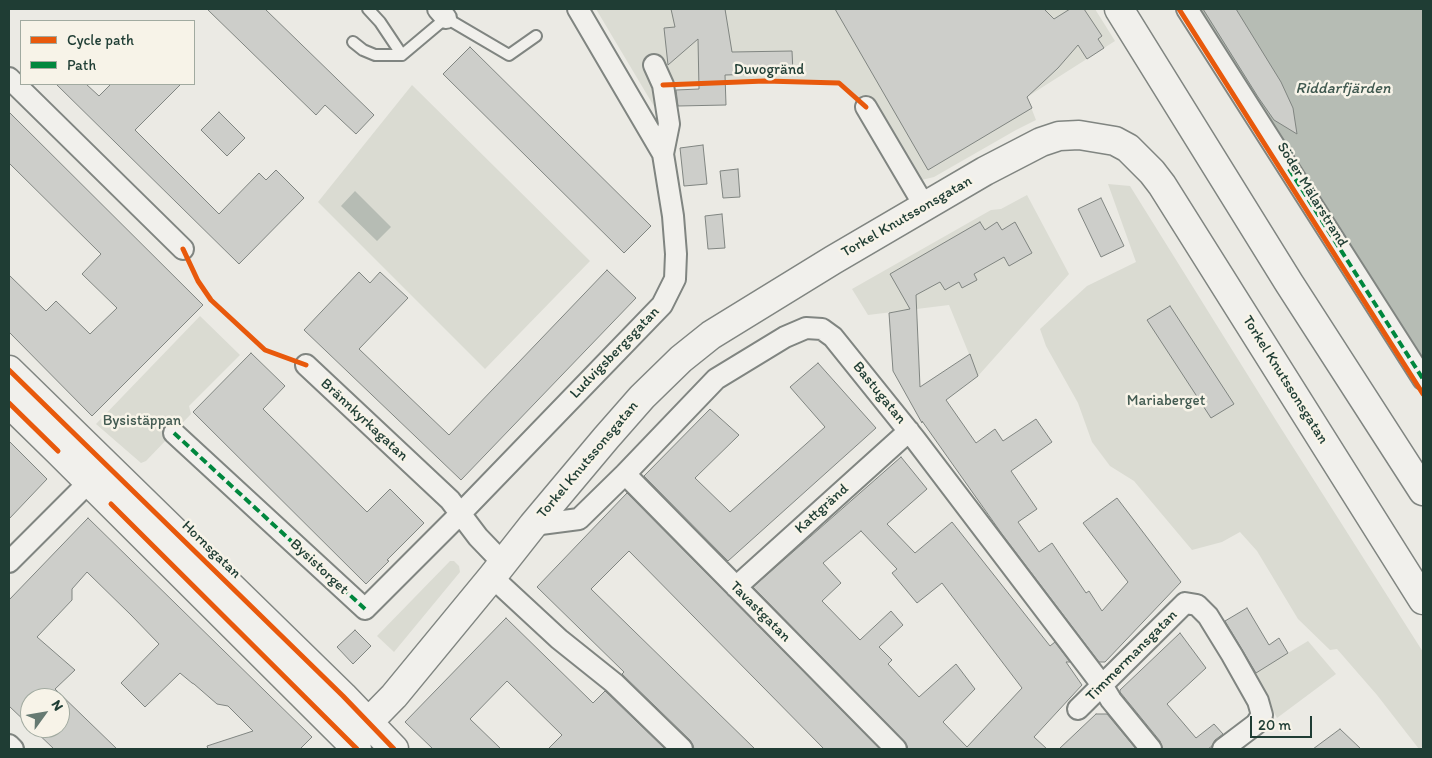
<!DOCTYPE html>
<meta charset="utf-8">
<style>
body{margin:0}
#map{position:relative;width:1432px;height:758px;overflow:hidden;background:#ebeae4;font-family:Itim,sans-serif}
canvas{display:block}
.frame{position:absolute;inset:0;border:10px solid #1f3d34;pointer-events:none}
.legend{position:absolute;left:20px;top:20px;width:175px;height:65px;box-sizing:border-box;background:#f7f3e8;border:1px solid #a1aaa0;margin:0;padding:6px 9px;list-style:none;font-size:15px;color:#1f3d34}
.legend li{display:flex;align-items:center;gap:10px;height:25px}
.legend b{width:25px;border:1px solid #a1aaa0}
.north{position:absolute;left:20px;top:688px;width:50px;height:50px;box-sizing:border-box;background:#f7f3e8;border:1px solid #a1aaa0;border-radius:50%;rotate:58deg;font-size:14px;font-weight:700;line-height:20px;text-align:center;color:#1f3d34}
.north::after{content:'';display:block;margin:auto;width:18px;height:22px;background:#667a72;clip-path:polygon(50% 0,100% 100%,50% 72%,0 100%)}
.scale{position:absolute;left:1250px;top:716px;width:62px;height:22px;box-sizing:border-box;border:2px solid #1f3d34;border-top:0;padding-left:6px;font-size:15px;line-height:18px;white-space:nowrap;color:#1f3d34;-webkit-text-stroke:4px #f7f3e8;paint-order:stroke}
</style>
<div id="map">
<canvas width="1432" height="758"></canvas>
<div class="frame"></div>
<ul class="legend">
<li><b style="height:6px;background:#e8590c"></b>Cycle path</li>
<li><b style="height:6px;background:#00873e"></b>Path</li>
</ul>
<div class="north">N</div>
<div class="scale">20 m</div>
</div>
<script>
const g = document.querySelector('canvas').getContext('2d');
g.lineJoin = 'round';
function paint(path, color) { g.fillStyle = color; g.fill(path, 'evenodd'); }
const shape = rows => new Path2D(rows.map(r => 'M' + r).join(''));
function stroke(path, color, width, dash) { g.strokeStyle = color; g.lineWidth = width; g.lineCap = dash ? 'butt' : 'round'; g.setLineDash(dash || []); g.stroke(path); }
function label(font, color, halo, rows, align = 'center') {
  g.font = font + ' Itim,sans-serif'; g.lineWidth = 5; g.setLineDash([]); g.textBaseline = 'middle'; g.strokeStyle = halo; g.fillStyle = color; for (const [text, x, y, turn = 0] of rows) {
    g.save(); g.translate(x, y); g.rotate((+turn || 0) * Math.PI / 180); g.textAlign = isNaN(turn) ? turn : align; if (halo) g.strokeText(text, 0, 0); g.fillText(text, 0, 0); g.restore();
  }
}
const built = shape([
 [596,9,1095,9,1115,41,1027,97,1036,120,1016,130,934,177,909,183,864,108,839,85,765,83,666,85,655,108],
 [1027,195,1069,274,978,376,949,305,868,315,852,289,991,210,1001,209]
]);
const green = shape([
 [412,85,590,261,485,369,318,202],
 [1108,184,1130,186,1277,422,1423,652,1423,747,1419,749,1377,695,1337,649,1330,650,1298,619,1257,551,1240,532,1222,542,1192,550,1134,481,1110,466,1092,442,1078,403,1046,346,1040,329,1087,286,1136,262],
 [200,316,240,355,189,406,191,414,146,461,141,463,96,424],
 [450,561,454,561,459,566,460,572,394,652,377,636],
 [1308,641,1336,674,1277,718,1253,674]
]);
const water = shape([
 [1198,9,1423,9,1423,364],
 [355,191,391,227,377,241,341,206]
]);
const building = shape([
 [207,9,265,9,374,115,356,134,325,105,316,115,207,9],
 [671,9,725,9,732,52,792,51,793,73,725,75,726,105,678,106,676,90,699,89,698,39,668,65,664,28,675,27,671,9],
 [835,9,1044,9,1054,19,1070,9,1084,9,1102,36,1098,39,1104,48,1087,59,1078,45,1058,68,1027,97,1032,108,928,170,835,9],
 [1203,9,1236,9,1281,82,1293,108,1297,134,1274,120,1258,97,1203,9],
 [470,47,651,226,624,253,443,74,470,47],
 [56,84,86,84,99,96,111,84,181,84,135,130,219,214,259,173,266,180,276,170,304,198,239,264,56,84],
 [9,112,203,305,92,416,9,332,9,275,46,311,56,301,90,334,117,308,82,274,101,254,9,163,9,112],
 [219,112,245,138,227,156,201,130,219,112],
 [703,145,707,184,684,186,680,148,703,145],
 [738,169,740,197,723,198,720,171,738,169],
 [1101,198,1124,246,1101,257,1078,209,1101,198],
 [722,214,725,248,708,249,705,216,722,214],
 [980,222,985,230,997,222,1002,230,1015,222,1032,253,1009,266,1004,257,974,274,977,280,962,288,959,282,945,290,940,282,916,295,920,387,970,354,978,376,946,400,976,443,995,429,1003,441,1036,419,1052,442,1011,471,1037,509,1018,522,1039,552,1052,543,1086,593,1089,591,1102,611,1128,582,1083,523,1117,498,1181,582,1105,662,1099,662,1002,534,922,421,922,423,893,371,889,313,910,309,890,274,980,222],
 [607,270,636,298,461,480,304,330,359,272,370,283,380,272,408,298,359,349,449,435,607,270],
 [1170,306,1234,404,1211,418,1147,320,1170,306],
 [251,353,285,386,263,409,367,512,390,489,424,523,387,560,389,561,366,584,193,412,251,353],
 [818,363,876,428,728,561,644,476,710,409,739,435,695,478,730,512,825,427,790,387,818,363],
 [9,441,47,479,9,519,9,441],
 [901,457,927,489,887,524,915,553,952,522,1050,646,1055,642,1070,662,1066,662,1082,685,1034,737,1047,749,908,749,907,746,904,741,753,587,901,457],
 [861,531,897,569,892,573,917,603,942,583,1022,688,967,747,943,722,975,689,956,664,919,697,888,664,892,660,879,647,903,625,891,611,860,640,822,601,841,583,823,563,861,531],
 [627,493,728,595,880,749,824,749,629,551,591,589,755,749,694,749,693,745,690,740,622,674,624,672,537,587,627,493],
 [88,518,312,737,300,749,208,749,207,746,253,731,228,706,217,704,194,684,192,683,180,673,145,707,121,683,159,644,131,615,87,572,72,589,72,600,37,637,75,670,55,689,117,749,54,749,32,728,60,728,60,698,30,698,30,726,9,706,9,600,88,518],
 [1247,608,1269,645,1279,638,1288,653,1256,673,1225,621,1247,608],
 [506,618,593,703,605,691,665,749,548,749,562,735,507,681,470,719,501,749,433,749,405,722,506,618],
 [355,630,371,646,353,664,337,647,355,630],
 [1180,633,1206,668,1167,704,1196,738,1214,724,1223,734,1215,740,1212,746,1208,749,1163,749,1160,741,1120,692,1120,690,1180,633],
 [1096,714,1107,714,1136,749,1059,749,1096,714],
 [1340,729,1361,749,1313,749,1340,729]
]);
const lane = shape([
 [368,9,380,22,402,55],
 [353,42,363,50,375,55,402,55,446,18,509,55,536,36]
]);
const street = shape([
 [438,9,446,18],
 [1187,9,1423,379],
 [654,65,663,85,669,124,663,154],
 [9,78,183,249],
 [866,107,925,207],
 [306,365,450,500,478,537,503,563],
 [174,433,365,609,461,513,662,305,675,279,676,254,673,216,663,154,578,9],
 [625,474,896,749],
 [533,525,579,519,625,474,716,379,785,337,806,328,822,329,833,337,915,439,1102,685,1111,700,1151,749],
 [9,562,89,482],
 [492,577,559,639,614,683,682,749],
 [736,587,909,431],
 [1078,709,1185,603,1197,605,1208,616,1232,655,1258,701,1262,715,1256,724,1223,749],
 [9,745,13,749]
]);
const secondary = shape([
 [1119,9,1289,283,1423,491],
 [9,370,343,696,394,749],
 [9,403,58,451,357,749],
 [349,742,394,696,492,577,533,525,606,438,642,397,681,359,711,335,833,260,985,171,1041,142,1059,136,1079,135,1115,141,1128,148,1152,172,1162,185,1423,600]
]);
const quiet = shape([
 [1289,169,1423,379],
 [174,433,365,609]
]);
const cycleway = shape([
 [1179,9,1423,394],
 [663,85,765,81,839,83,866,107],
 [183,249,198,281,211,300,265,350,306,365],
 [9,370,343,696,394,749],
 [9,403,58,451],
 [111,504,357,749]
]);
const streetNames = [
 ["Duvogränd",769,70],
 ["Söder Mälarstrand",1312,195,58],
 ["Torkel Knutssonsgatan",907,217,-30],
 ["Ludvigsbergsgatan",615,353,-46],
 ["Torkel Knutssonsgatan",1285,380,58],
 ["Bastugatan",879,393,51],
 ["Brännkyrkagatan",364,420,43],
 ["Torkel Knutssonsgatan",588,460,-50],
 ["Kattgränd",822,509,-42],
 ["Hornsgatan",211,550,44],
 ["Bysistorget",319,567,43],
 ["Tavastgatan",760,612,45],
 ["Timmermansgatan",1132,656,-45]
];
const parkNames = [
 ["Mariaberget",1166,401],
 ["Bysistäppan",142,421]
];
const waterNames = [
 ["Riddarfjärden",1343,89]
];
paint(built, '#dbdcd3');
paint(green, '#dadbd2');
paint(water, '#b6bcb4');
paint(building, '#cdceca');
stroke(building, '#808581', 1);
stroke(lane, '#808581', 14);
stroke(street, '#808581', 24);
stroke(secondary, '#808581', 31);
stroke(lane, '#f1f0ec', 10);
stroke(street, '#f1f0ec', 20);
stroke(secondary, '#f1f0ec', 28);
stroke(quiet, '#00873e', 4, [8, 4]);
stroke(cycleway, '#e8590c', 5);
label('15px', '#1f3d34', '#f7f3e8', streetNames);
label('15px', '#425a51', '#f7f3e8', parkNames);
label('italic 16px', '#3f584f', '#f7f3e8', waterNames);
</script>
